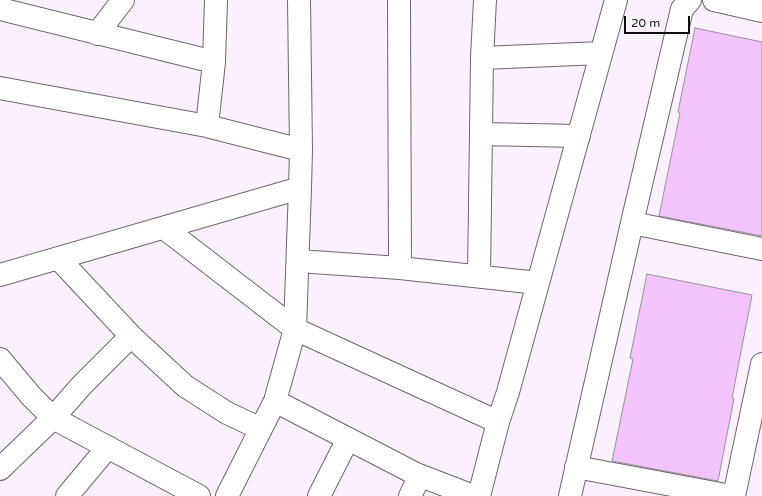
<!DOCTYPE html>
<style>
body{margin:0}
#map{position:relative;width:762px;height:496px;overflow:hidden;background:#fbf0fd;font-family:"Varela Round",sans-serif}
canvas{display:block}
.scale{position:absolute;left:624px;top:16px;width:66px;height:18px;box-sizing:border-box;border:2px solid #100d11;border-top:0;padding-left:5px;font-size:12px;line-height:14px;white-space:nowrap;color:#100d11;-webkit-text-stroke:3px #fff;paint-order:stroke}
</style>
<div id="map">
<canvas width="762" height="496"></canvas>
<div class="scale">20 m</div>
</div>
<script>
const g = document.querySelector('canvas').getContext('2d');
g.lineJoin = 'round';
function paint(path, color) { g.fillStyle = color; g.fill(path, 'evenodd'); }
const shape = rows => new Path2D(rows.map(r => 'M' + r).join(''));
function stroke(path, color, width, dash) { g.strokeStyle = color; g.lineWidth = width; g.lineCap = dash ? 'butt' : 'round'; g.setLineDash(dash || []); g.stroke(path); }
const building = shape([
 [695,28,762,42,762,236,659,216,680,113,678,112,695,28],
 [647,274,752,295,732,398,734,398,718,481,612,461,633,359,630,358,647,274]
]);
const minor = shape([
 [299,0,301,150],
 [399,0,400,268],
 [714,0,762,11],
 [0,9,214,62],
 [97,34,123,0],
 [482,58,601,53],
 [0,88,207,126,301,150,300,188,0,275],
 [207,126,214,62,216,0],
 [481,134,579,136],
 [632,223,762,249],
 [164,228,295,329],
 [59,259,131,336,185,386,227,413,261,429],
 [298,261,400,268,538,283,508,392,498,422],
 [479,276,482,58,485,0],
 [538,283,616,0],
 [295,329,300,188],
 [131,336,82,385,53,418,199,496],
 [0,359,31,396,53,418,0,469],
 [275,401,416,474,473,496],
 [576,467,731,496],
 [67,496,108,447],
 [227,496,275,401,295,329,498,422,479,496],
 [319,496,348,439],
 [410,496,420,476],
 [570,496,632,223,682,9,690,0],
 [734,496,762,364]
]);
paint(building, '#f2c4fb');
stroke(building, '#99909b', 1);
stroke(minor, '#6e6570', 24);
stroke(minor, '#fff', 22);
</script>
